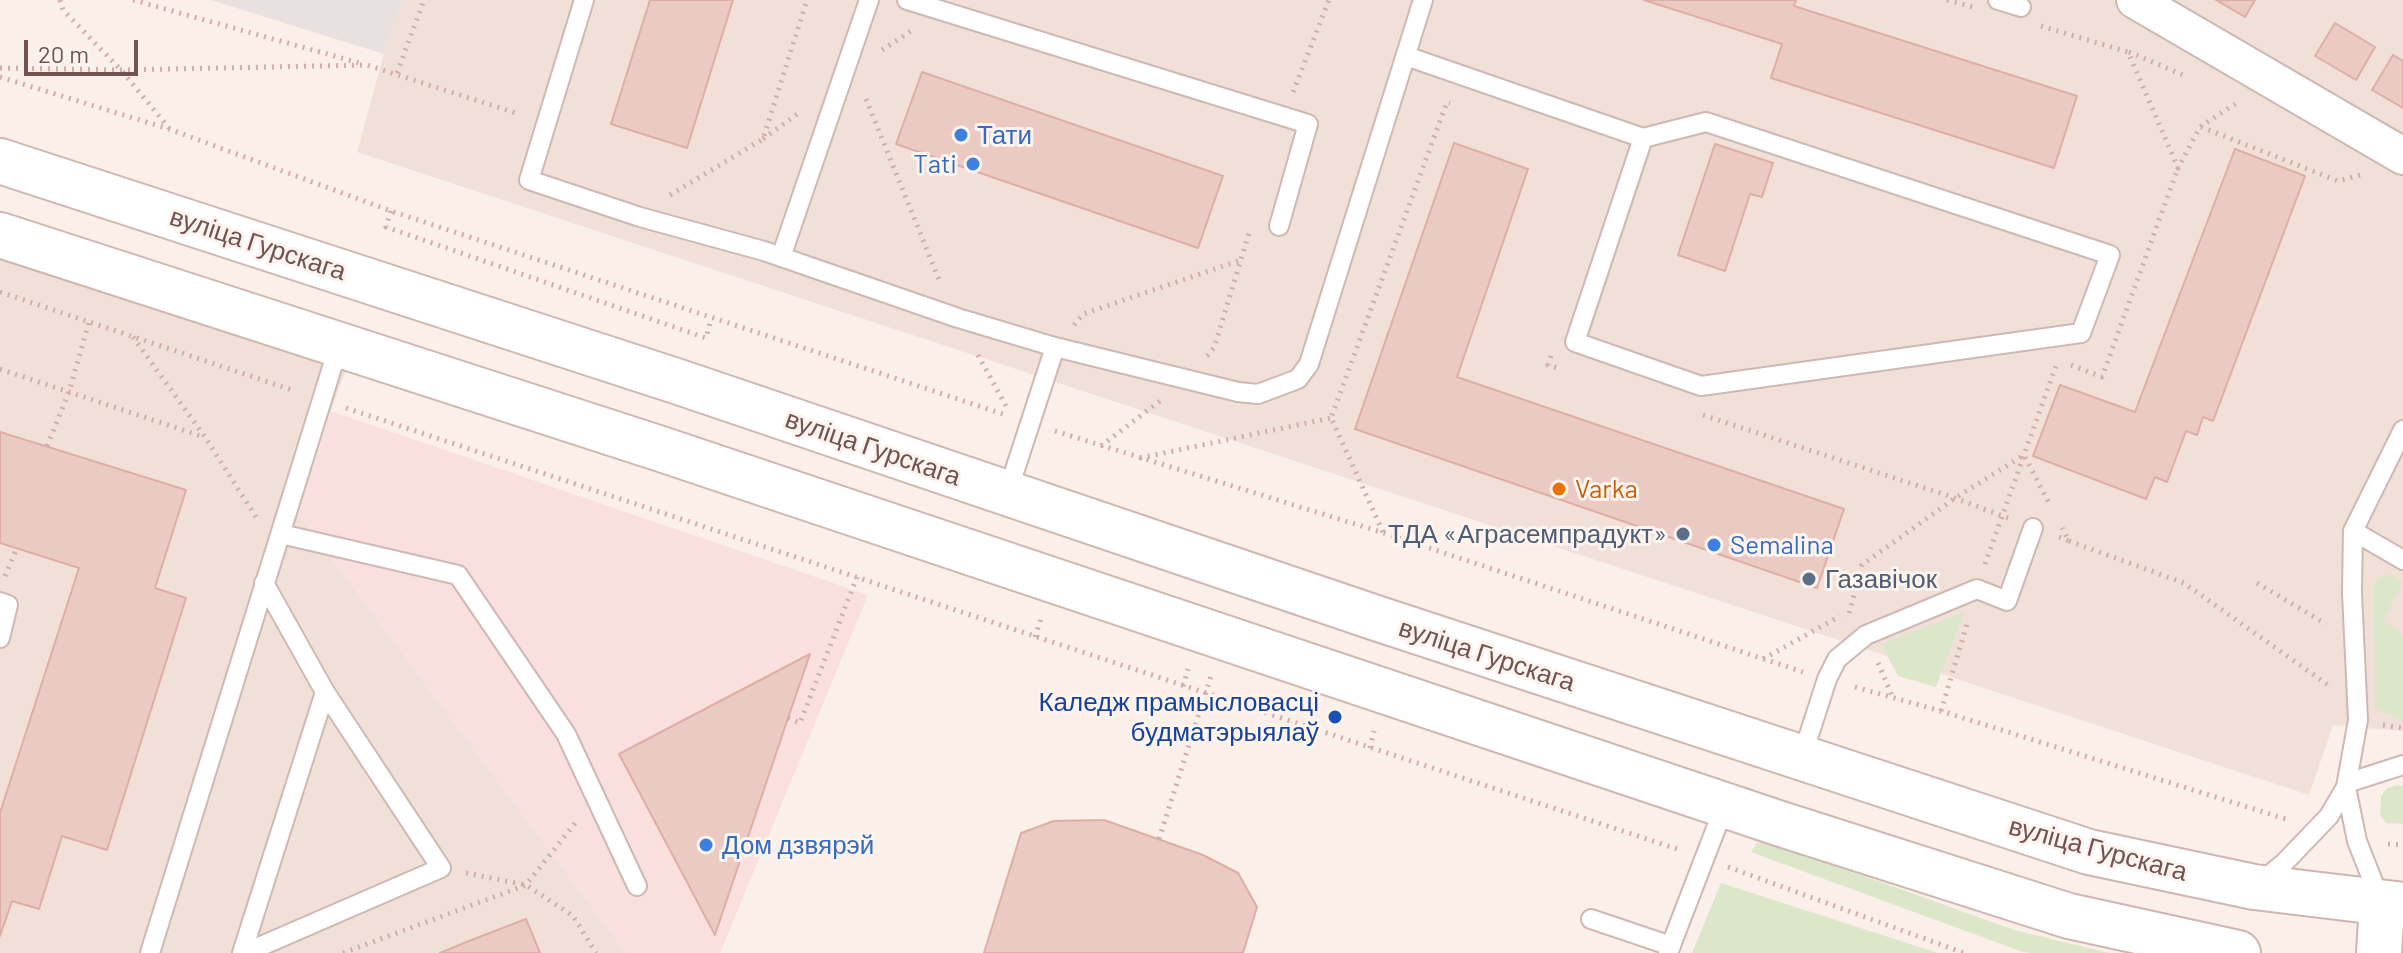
<!DOCTYPE html>
<meta charset="utf-8">
<style>
body{margin:0}
#map{position:relative;width:2403px;height:953px;overflow:hidden;background:#faefe9;font-family:Barlow,sans-serif}
canvas{display:block}
.scale{position:absolute;left:24px;top:40px;width:114px;height:36px;box-sizing:border-box;border:4px solid #725350;border-top:0;padding-left:10px;font-size:24px;line-height:28px;white-space:nowrap;color:#725350;-webkit-text-stroke:6px #fdf4ef;paint-order:stroke}
</style>
<div id="map">
<canvas width="2403" height="953"></canvas>
<div class="scale">20 m</div>
</div>
<script>
const g = document.querySelector('canvas').getContext('2d');
g.lineJoin = 'round';
function paint(path, color) { g.fillStyle = color; g.fill(path, 'evenodd'); }
const shape = rows => new Path2D(rows.map(r => 'M' + r).join(''));
function stroke(path, color, width, dash) { g.strokeStyle = color; g.lineWidth = width; g.lineCap = dash ? 'butt' : 'round'; g.setLineDash(dash || []); g.stroke(path); }
function label(font, color, halo, rows, align = 'center') {
  g.font = font + ' Barlow,sans-serif'; g.lineWidth = 6; g.setLineDash([]); g.textBaseline = 'middle'; g.strokeStyle = halo; g.fillStyle = color; for (const [text, x, y, turn = 0] of rows) {
    g.save(); g.translate(x, y); g.rotate((+turn || 0) * Math.PI / 180); g.textAlign = isNaN(turn) ? turn : align; if (halo) g.strokeText(text, 0, 0); g.fillText(text, 0, 0); g.restore();
  }
}
const residential = shape([
 [403,0,2403,0,2403,731,2333,725,2309,795,357,152,384,54],
 [0,251,347,367,295,509,626,953,0,953]
]);
const commercial = shape([
 [331,411,868,595,720,953,626,953,295,509]
]);
const industrial = shape([
 [211,0,403,0,384,54]
]);
const green = shape([
 [2389,574,2403,582,2383,620,2403,634,2403,720,2375,709,2374,586,2377,578],
 [1964,612,1936,687,1898,676,1881,644],
 [2397,785,2403,786,2403,824,2386,823,2380,815,2381,796,2386,789],
 [1766,841,2014,930,2109,953,2029,953,2020,951,1751,852,1757,843],
 [1721,883,1938,953,1692,953]
]);
const building = shape([
 [650,0,733,0,687,148,611,124,650,0],
 [1644,0,1796,0,1794,6,2077,96,2054,168,1771,78,1782,44,1644,0],
 [2216,0,2255,0,2245,17,2216,0],
 [2335,23,2375,47,2356,80,2315,56,2335,23],
 [2393,55,2403,61,2403,108,2372,90,2393,55],
 [922,72,1223,176,1198,248,896,144,922,72],
 [1454,143,1528,169,1457,377,1844,509,1817,588,1355,429,1454,143],
 [1715,144,1773,163,1762,197,1750,194,1725,271,1678,255,1715,144],
 [2235,149,2305,176,2213,421,2203,417,2197,435,2186,431,2167,482,2155,477,2146,499,2033,456,2060,385,2135,412,2235,149],
 [0,432,186,490,155,588,186,598,107,850,62,836,39,909,12,901,0,936,0,813,79,568,0,543,0,432],
 [810,654,788,718,715,935,619,754,810,654],
 [1104,820,1203,855,1238,873,1257,907,1243,953,984,953,1021,833,1054,821,1104,820],
 [526,919,540,953,440,953,469,941,526,919]
]);
const path = shape([
 [60,0,63,10,121,70,169,128],
 [133,0,363,64],
 [1947,0,1973,7],
 [2041,26,2128,52,2178,168,2200,127,2238,102],
 [882,50,911,31],
 [2129,52,2183,75],
 [0,68,121,70,367,65,519,114],
 [397,73,424,0],
 [0,77,169,129,391,211,1003,414],
 [1293,92,1329,0],
 [866,99,940,282],
 [2201,127,2338,181,2360,175],
 [763,139,800,112],
 [670,195,763,139,807,0],
 [391,211,386,227,706,338,711,319],
 [0,292,295,391],
 [1074,325,1083,314,1241,260],
 [133,337,205,437,256,517],
 [978,355,1006,406],
 [1207,356,1214,348,1250,230],
 [1551,356,1548,365,1561,369],
 [2071,365,2102,377,2178,168],
 [0,369,204,437],
 [346,408,1677,849],
 [1703,415,1955,498,2008,518],
 [1055,431,1384,533,1803,672],
 [47,446,69,392,89,322],
 [1101,446,1160,401],
 [1140,458,1331,418],
 [1383,532,1331,418,1447,102,1450,103],
 [2059,537,2069,541,2062,528],
 [2069,541,2184,583,2328,685],
 [1985,564,2057,363],
 [5,576,17,548],
 [2257,583,2326,624],
 [1849,613,1862,565,1955,498,2024,455,2050,505],
 [1035,637,1041,619],
 [1763,659,1840,616],
 [1878,663,1893,698],
 [1183,686,1188,669],
 [1855,687,1941,711,2289,820],
 [1941,711,1967,624],
 [788,718,800,723,857,577],
 [2383,725,2403,728],
 [1370,748,1374,731],
 [1159,839,1211,676],
 [2388,844,2403,845],
 [1728,867,1964,953],
 [466,873,526,885,573,916,596,953],
 [343,953,526,885,576,822]
]);
const lane = shape([
 [584,0,529,180,640,217,764,251,958,318,1055,347,1238,392,1258,394,1298,379,1309,364,1423,0],
 [907,0,1308,124,1279,226],
 [1998,0,2021,7],
 [1406,56,1643,138,1575,342,1701,386,2081,333,2110,255,1706,122,1643,138],
 [781,257,869,0],
 [1007,494,1055,347],
 [2353,531,2403,560],
 [281,534,458,575,566,734,637,886],
 [0,602,8,605,0,638],
 [1801,760,1827,679,1837,659,1866,635,1977,589,2007,601,2033,528],
 [2347,783,2403,765],
 [2346,787,2357,841,2381,902],
 [2262,881,2284,863,2329,816,2346,787,2358,720,2352,593,2353,531,2403,430],
 [1591,919,1671,946],
 [150,953,339,345],
 [242,953,325,692,264,583],
 [245,953,441,868,325,692],
 [1668,953,1725,805]
]);
const street = shape([
 [2135,0,2403,156]
]);
const secondary = shape([
 [0,161,679,382,1376,618,2089,852,2254,887,2403,905],
 [0,235,658,448,1781,824,2069,916,2238,953],
 [2379,953,2382,904]
]);
const markers = [
 [961,135,8,"#3f7fe0"],
 [973,164,8,"#3f7fe0"],
 [1559,489,8,"#e8710a"],
 [1683,534,8,"#5c6f8a"],
 [1714,545,8,"#3f7fe0"],
 [1809,579,8,"#5c6f8a"],
 [1335,717,8,"#1a4fb4"],
 [706,845,8,"#3f7fe0"]
];
const shopNames = [
 ["Тати",977,135],
 ["Tati",957,164,"right"],
 ["Semalina",1730,545],
 ["Дом дзвярэй",722,845]
];
const streetNames = [
 ["вуліца Гурскага",258,244,18],
 ["вуліца Гурскага",873,448,19],
 ["вуліца Гурскага",1487,655,18],
 ["вуліца Гурскага",2098,849,15]
];
const foodNames = [
 ["Varka",1575,489]
];
const serviceNames = [
 ["ТДА «Аграсемпрадукт»",1667,534],
 ["Газавічок",1825,579,"left"]
];
const transitNames = [
 ["Каледж прамысловасці",1319,702],
 ["будматэрыялаў",1319,732]
];
paint(residential, '#f1e0d8');
paint(commercial, '#f9e0de');
paint(industrial, '#e9e1df');
paint(green, '#dce6c9');
paint(building, '#eccac4');
stroke(building, '#ddada6', 2);
stroke(lane, '#cdb8b3', 22);
stroke(street, '#cdb8b3', 40);
stroke(secondary, '#cfb6b1', 48);
stroke(path, '#d1ada7', 5, [2, 6]);
stroke(lane, '#fff', 18);
stroke(street, '#fff', 36);
stroke(secondary, '#fff', 44);
for (const [x, y, r, color] of markers) { const dot = new Path2D(); dot.arc(x, y, r, 0, 2 * Math.PI); g.fillStyle = color; g.fill(dot); stroke(dot, '#fdf4ef', 3); }
label('26px', '#366cbe', '#fdf4ef', shopNames, 'left');
label('26px', '#725350', '#fdf4ef', streetNames);
label('26px', '#c56008', '#fdf4ef', foodNames, 'left');
label('26px', '#4e5e75', '#fdf4ef', serviceNames, 'right');
label('26px', '#164399', '#fdf4ef', transitNames, 'right');
</script>
